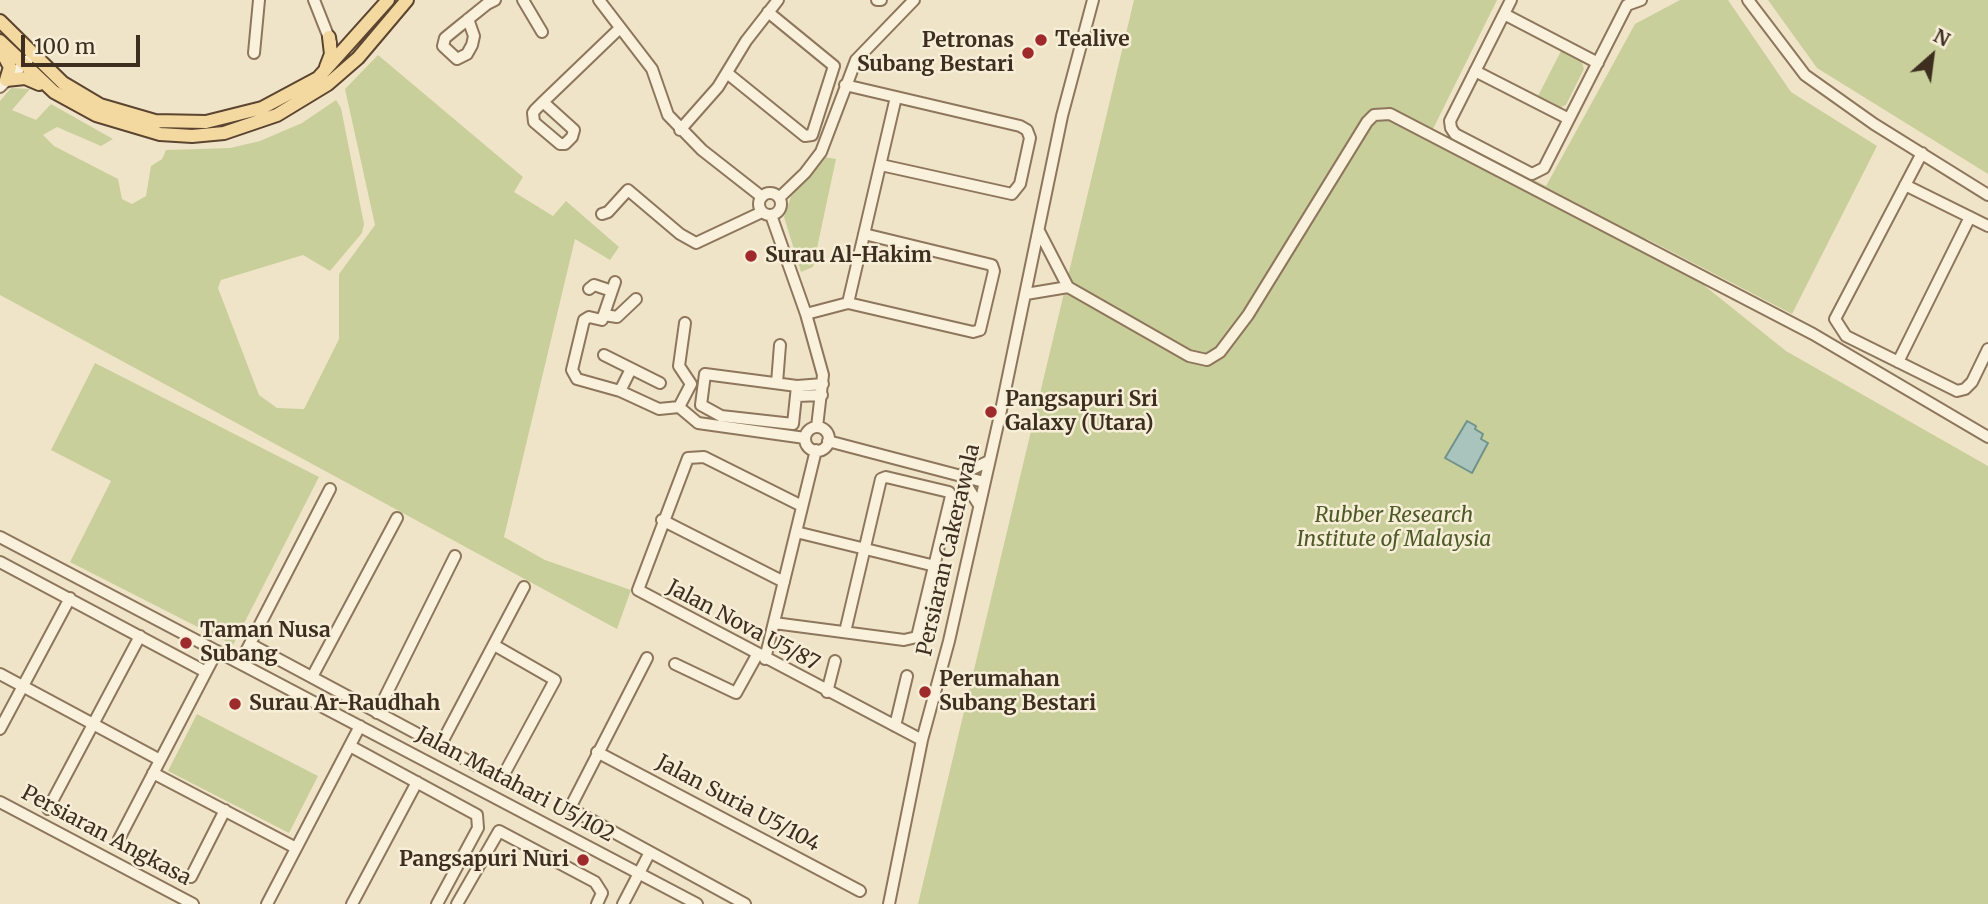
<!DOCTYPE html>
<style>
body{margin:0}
#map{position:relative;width:1988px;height:904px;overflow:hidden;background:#f0e4c8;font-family:Merriweather,serif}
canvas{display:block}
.north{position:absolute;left:1897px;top:21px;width:70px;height:70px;-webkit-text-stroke:5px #f7eed8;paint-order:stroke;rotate:28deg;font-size:19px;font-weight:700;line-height:28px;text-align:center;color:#3d2e20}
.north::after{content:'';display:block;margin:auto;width:24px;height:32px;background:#3d2e20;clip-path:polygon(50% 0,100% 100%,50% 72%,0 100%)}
.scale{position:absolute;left:21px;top:35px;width:119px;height:32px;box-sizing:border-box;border:4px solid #3d2e20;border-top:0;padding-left:9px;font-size:21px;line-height:24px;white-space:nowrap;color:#3d2e20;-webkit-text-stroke:5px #f7eed8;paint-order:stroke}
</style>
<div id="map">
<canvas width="1988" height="904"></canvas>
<div class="north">N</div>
<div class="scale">100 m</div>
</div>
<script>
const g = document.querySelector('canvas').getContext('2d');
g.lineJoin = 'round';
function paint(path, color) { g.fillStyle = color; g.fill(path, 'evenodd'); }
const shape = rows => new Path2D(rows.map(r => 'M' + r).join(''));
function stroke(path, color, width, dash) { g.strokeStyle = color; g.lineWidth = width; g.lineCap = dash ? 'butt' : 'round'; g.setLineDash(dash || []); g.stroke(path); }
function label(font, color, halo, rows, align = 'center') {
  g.font = font + ' Merriweather,serif'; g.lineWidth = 5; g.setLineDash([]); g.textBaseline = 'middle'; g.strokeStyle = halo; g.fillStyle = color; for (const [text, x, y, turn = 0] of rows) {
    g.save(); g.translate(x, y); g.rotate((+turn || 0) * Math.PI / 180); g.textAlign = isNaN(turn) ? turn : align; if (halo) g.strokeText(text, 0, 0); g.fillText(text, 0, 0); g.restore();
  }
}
const green = shape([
 [1134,0,1497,0,1433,129,1546,186,1635,24,1680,0,1728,0,1791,92,1877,146,1792,314,1645,238,1786,351,1988,466,1988,904,918,904],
 [1768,0,1988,0,1988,174,1817,68],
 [1562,49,1581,59,1584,69,1566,105,1561,107,1538,96],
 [378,55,523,177,514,192,553,216,566,201,619,247,610,260,575,239,504,537,545,560,631,590,617,629,0,295,0,101,11,88,30,89,12,110,36,120,51,104,113,139,101,146,57,127,43,135,54,146,118,179,122,199,132,204,146,196,151,166,162,159,166,150,230,148,260,141,302,123,336,100,341,108,364,224,362,233,330,271,303,255,221,280,218,288,259,395,277,408,304,409,339,339,339,274,375,225,345,89],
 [824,157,836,159,813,267,801,272,784,217,791,196],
 [95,363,319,477,233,645,70,562,111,481,51,450],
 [197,714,318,776,289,833,168,771]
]);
const water = shape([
 [1467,421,1476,426,1475,429,1483,434,1481,439,1488,443,1472,473,1445,458,1467,421]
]);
const minor = shape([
 [314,0,331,43],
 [523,0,542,32],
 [599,0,652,69,668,115,702,150,762,197],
 [877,0,881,0],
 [1511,0,1450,121,1451,128,1455,134,1532,174,1544,168,1627,5,1641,0],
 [1748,0,1805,75,1874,124,1988,195],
 [1504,14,1598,63],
 [468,19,474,36,472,45,467,54,457,59,443,46,445,38,456,29,487,4,495,0],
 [254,53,259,0],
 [1475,71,1569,119],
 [727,73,805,136,812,135,834,66,768,12],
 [845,85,1020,126,1027,130,1030,138,1020,184,1012,194,881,165],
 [0,87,28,60],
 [543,102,574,130,572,137,565,144,560,144,534,122,533,113,535,110,543,102,620,28],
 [680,130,718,87,746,41,778,0],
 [1922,153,1835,319,1846,336,1957,391,1965,389,1972,382,1988,349],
 [1905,185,1988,226],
 '759 204a11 11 0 1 1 22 0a11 11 0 1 1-22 0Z',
 [779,198,805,173,821,152,856,60,914,0],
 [602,214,608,212,628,190,680,234,696,243,762,212],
 [771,215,806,314,823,375,817,427],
 [1039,231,1068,287,1189,356,1207,360,1220,352,1248,315,1367,122,1374,115,1390,114,1813,334,1988,437],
 [615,282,602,320,589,317,584,320,572,370,577,379,620,391,659,409,679,407,691,384,679,366,685,323],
 [589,289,594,285,609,290],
 [1026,294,1068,287],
 [848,303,896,97],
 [806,314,848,303,973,332,980,330,994,271,992,265,864,234],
 [604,315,617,317,636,299],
 [604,355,660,383],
 [1898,362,1970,217],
 [777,383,780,345],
 [797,386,793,424,721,416,701,405,705,374,797,386,823,384],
 [620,391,631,369],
 [797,396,822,395],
 [679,407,698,423,805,438],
 '805 439a12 12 0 1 1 24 0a12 12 0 1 1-24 0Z',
 [828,441,984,482],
 [960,475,979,505],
 [960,475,989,461],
 [802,506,704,457,688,458,638,590,922,740],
 [662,520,784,582],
 [796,532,935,566],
 [0,537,697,904],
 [0,562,206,672],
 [774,623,904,640,917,637,951,496,949,492,886,477,881,479,845,632],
 [250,644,496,776,503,776,555,680,494,645],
 [647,658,571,806,573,810,745,904],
 [765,659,816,450],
 [240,663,330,489],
 [675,664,736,693,757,655],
 [0,674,160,760],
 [312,677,397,518],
 [827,692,835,661],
 [377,713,455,556],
 [895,726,907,676],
 [0,729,70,598],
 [350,746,477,815,478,828,437,904],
 [440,746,524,587],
 [597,752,860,891],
 [153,773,296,848],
 [0,802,193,904],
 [48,809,140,636],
 [119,839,217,651],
 [191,877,225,810],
 [267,904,360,726],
 [352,904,417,782],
 [457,904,499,831,595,882,602,893,597,904],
 [623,904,650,852],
 [889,904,922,740,949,641,1000,415,1062,116,1093,0]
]);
const major = shape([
 [0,21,63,83,100,105,155,121,206,122,262,108,318,78,388,0],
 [0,41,54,92,96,115,160,134,192,136,224,133,277,115,328,84,358,58,407,0],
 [0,49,10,67,6,80,25,78,39,84],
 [326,67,331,54,329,37]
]);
const markers = [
 [1041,40,7,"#9e2a2b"],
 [1028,53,7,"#9e2a2b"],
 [751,256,7,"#9e2a2b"],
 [991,412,7,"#9e2a2b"],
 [186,643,7,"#9e2a2b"],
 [925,692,7,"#9e2a2b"],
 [235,704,7,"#9e2a2b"],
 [583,860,7,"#9e2a2b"]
];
const poiNames = [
 ["Tealive",1055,40],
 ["Petronas",1014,41,"right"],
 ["Subang Bestari",1014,65,"right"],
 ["Surau Al-Hakim",765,256],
 ["Pangsapuri Sri",1005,400],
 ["Galaxy (Utara)",1005,424],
 ["Taman Nusa",200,631],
 ["Subang",200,655],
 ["Perumahan",939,680],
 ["Subang Bestari",939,704],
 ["Surau Ar-Raudhah",249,704],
 ["Pangsapuri Nuri",569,860,"right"]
];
const parkNames = [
 ["Rubber Research",1394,516],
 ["Institute of Malaysia",1394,540]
];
const streetNames = [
 ["Persiaran Cakerawala",949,550,-77],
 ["Jalan Nova U5/87",743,626,28],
 ["Jalan Matahari U5/102",515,785,28],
 ["Jalan Suria U5/104",738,804,28],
 ["Persiaran Angkasa",106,836,28]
];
paint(green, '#c9cf9b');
paint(water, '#a9c4bc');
stroke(water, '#6f938a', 2);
stroke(minor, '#8d765c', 14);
stroke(major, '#5b4430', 16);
stroke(minor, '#faf1dc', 10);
stroke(major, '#f3d9a0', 12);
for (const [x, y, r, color] of markers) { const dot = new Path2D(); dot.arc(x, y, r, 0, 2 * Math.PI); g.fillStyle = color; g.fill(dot); stroke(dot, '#f7eed8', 2.5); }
label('bold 21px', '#3d2e20', '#f7eed8', poiNames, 'left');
label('italic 21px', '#4d5a26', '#f7eed8', parkNames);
label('21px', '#3d2e20', '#f7eed8', streetNames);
</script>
